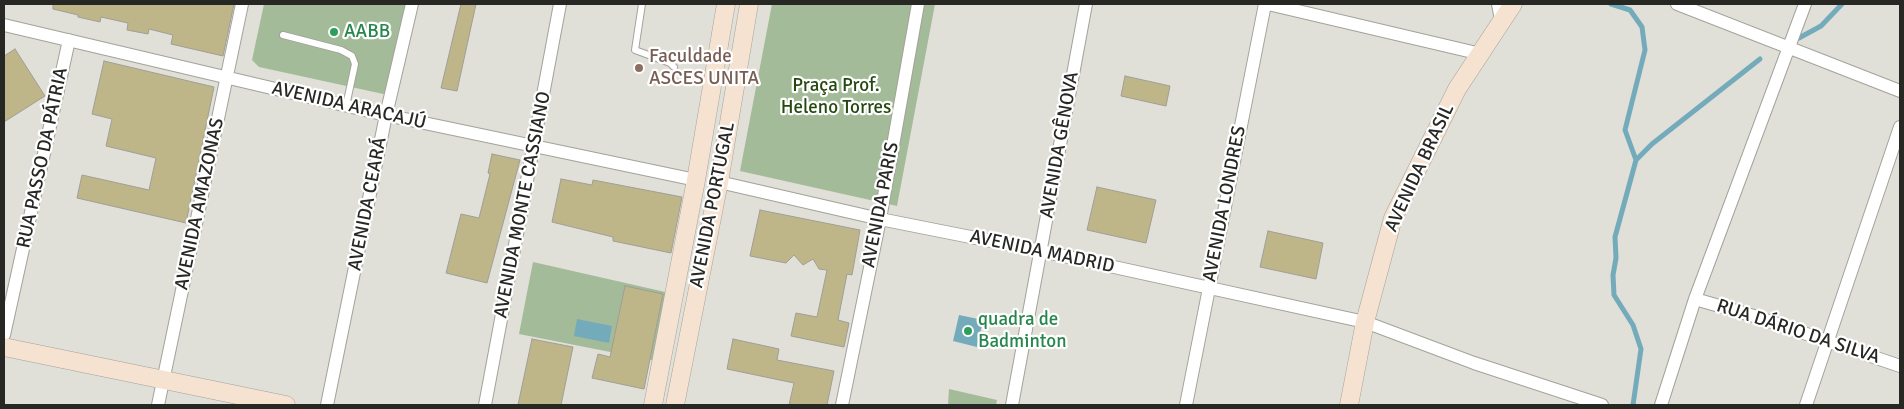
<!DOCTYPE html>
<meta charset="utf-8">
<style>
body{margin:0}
#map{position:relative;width:1904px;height:409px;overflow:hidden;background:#e0dfd8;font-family:Signika,sans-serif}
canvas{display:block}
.frame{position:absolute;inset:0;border:5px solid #272724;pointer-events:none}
</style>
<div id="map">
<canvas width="1904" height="409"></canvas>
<div class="frame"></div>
</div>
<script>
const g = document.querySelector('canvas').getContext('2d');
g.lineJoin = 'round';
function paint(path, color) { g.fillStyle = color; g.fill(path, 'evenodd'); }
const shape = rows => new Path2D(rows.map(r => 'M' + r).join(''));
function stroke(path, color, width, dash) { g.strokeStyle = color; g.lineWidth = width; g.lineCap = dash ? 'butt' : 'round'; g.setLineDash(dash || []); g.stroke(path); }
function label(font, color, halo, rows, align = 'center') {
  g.font = font + ' Signika,sans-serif'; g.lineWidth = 4.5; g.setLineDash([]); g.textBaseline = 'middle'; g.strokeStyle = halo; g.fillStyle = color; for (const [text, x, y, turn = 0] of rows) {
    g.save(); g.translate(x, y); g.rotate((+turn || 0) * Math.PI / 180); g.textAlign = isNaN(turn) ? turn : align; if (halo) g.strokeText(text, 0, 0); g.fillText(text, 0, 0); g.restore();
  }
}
const green = shape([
 [264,4,415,4,388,95,259,67,252,60],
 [772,4,935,4,897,206,740,171],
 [533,262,674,294,661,362,519,334],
 [949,389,997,400,996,405,948,405]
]);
const water = shape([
 [959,315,983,320,977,347,953,341],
 [577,319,612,326,609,343,574,336]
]);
const stream = shape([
 [1611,4,1630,10,1642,27,1645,50,1625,130,1636,160,1615,237,1616,258,1613,275,1614,295,1633,325,1641,349,1633,405],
 [1799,38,1821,26,1842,4],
 [1636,160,1652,144,1760,59]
]);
const building = shape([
 [53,4,234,4,223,56,171,44,173,35,149,29,148,34,127,30,128,23,101,17,100,22,78,17,78,15,53,9,53,4],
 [461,4,476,4,457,91,441,88,461,4],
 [15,49,45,96,4,122,4,56,15,49],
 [104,61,214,87,186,223,77,198,82,175,149,190,156,158,106,146,112,119,92,114,104,61],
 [1125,76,1170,86,1166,106,1121,96,1125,76],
 [492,154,520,160,487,283,446,273,461,214,479,218,490,174,488,173,492,154],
 [561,179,592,185,593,180,682,197,671,253,613,241,613,237,552,222,561,179],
 [1097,187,1156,200,1146,243,1087,230,1097,187],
 [760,210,860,230,852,275,847,274,838,320,849,323,844,347,791,336,796,313,817,317,827,270,819,269,813,259,803,265,794,255,786,263,750,256,760,210],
 [1268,231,1323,243,1316,279,1260,267,1268,231],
 [625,286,663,294,644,389,592,378,598,354,610,357,625,286],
 [532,339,573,347,561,405,518,405,532,339],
 [733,339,779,349,777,360,834,371,827,405,789,405,794,383,727,369,733,339]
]);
const lane = shape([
 [642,4,635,50,670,63,674,67],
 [283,35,341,50,352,56,355,64,346,106]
]);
const street = shape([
 [1268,4,1481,54],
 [1498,4,1501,20],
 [1677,4,1900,91],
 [4,25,386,115,696,180],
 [719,182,880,219,1041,251,1365,322,1474,363,1602,405],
 [1695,299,1754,316,1900,366],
 [4,335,69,40],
 [158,405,242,4],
 [327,405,386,115,412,4],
 [485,405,560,4],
 [842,405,880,219,918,4],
 [1012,405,1086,4],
 [1186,405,1265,4],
 [1661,405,1695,299,1805,4],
 [1806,405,1900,127]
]);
const secondary = shape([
 [4,347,286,405],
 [653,405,696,180,726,4],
 [675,405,719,182,749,4],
 [1349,405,1365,322,1393,218,1457,89,1513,4]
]);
const markers = [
 [334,32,5,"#2e9e5b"],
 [639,68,5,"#8d6e63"],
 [968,331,5,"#2e9e5b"]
];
const leisureNames = [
 ["AABB",344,32],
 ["quadra de",978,320],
 ["Badminton",978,342]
];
const educationNames = [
 ["Faculdade",649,57],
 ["ASCES UNITA",649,79]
];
const parkNames = [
 ["Praça Prof.",836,86],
 ["Heleno Torres",836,108]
];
const streetNames = [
 ["AVENIDA ARACAJÚ",349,106,13],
 ["AVENIDA GÊNOVA",1060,145,-80],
 ["RUA PASSO DA PÁTRIA",43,158,-78],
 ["AVENIDA BRASIL",1420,168,-65],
 ["AVENIDA AMAZONAS",200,204,-78],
 ["AVENIDA CEARÁ",368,204,-79],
 ["AVENIDA LONDRES",1225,204,-79],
 ["AVENIDA MONTE CASSIANO",523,205,-79],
 ["AVENIDA PORTUGAL",713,205,-79],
 ["AVENIDA PARIS",881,205,-79],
 ["AVENIDA MADRID",1042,252,12],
 ["RUA DÁRIO DA SILVA",1798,332,18]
];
paint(green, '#a3bb98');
paint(water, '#74abbb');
stroke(stream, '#74abbb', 5);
paint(building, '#beb689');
stroke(building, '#9f9e97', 1);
stroke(lane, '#a3a29b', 8);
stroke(street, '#a3a29b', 14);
stroke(secondary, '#a3a29b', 19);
stroke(lane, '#fff', 6);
stroke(street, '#fff', 12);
stroke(secondary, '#f6e2d0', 18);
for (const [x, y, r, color] of markers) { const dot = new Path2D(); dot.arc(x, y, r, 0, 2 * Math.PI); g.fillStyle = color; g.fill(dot); stroke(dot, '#fff', 2); }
label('19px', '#27864d', '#fff', leisureNames, 'left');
label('19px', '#785e54', '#fff', educationNames, 'left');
label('19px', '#254810', '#fff', parkNames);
label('19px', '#272724', '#fff', streetNames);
</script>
